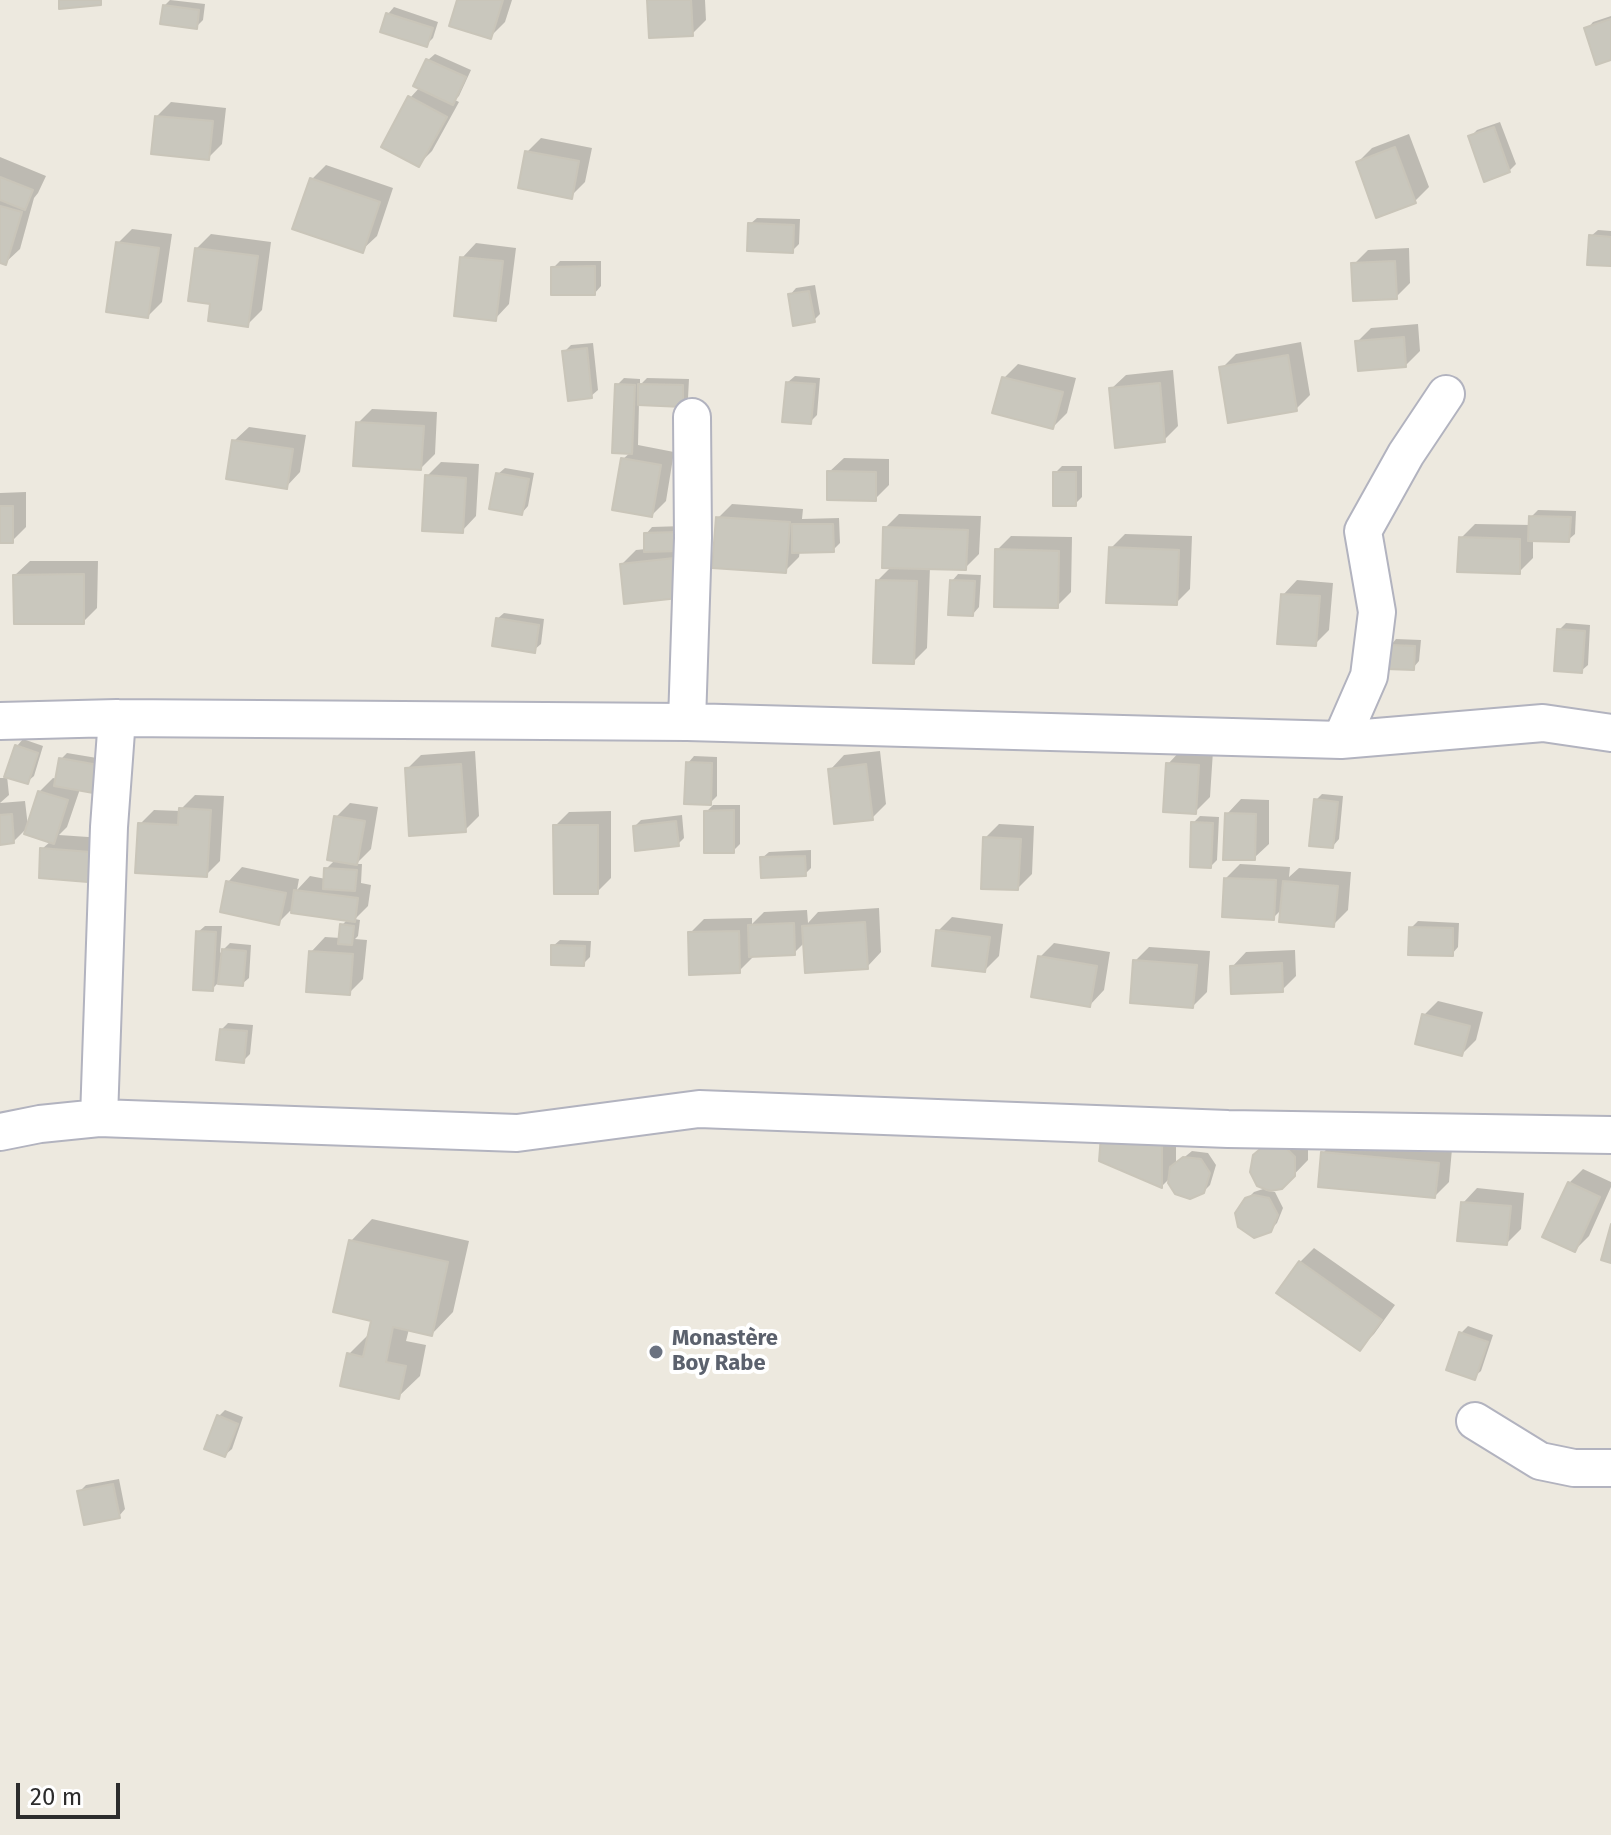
<!DOCTYPE html>
<meta charset="utf-8">
<style>
body{margin:0}
#map{position:relative;width:1611px;height:1835px;overflow:hidden;background:#ede9df;font-family:"Fira Sans",sans-serif}
canvas{display:block}
.scale{position:absolute;left:16px;top:1783px;width:104px;height:36px;box-sizing:border-box;border:4px solid #2c2c2c;border-top:0;padding-left:10px;font-size:24px;line-height:28px;white-space:nowrap;color:#2c2c2c;-webkit-text-stroke:6px #fff;paint-order:stroke}
</style>
<div id="map">
<canvas width="1611" height="1835"></canvas>
<div class="scale">20 m</div>
</div>
<script>
const g = document.querySelector('canvas').getContext('2d');
g.lineJoin = 'round';
function paint(path, color) { g.fillStyle = color; g.fill(path, 'evenodd'); }
const shape = rows => new Path2D(rows.map(r => 'M' + r).join(''));
function stroke(path, color, width, dash) { g.strokeStyle = color; g.lineWidth = width; g.lineCap = dash ? 'butt' : 'round'; g.setLineDash(dash || []); g.stroke(path); }
function label(font, color, halo, rows, align = 'center') {
  g.font = font + ' "Fira Sans",sans-serif'; g.lineWidth = 8; g.setLineDash([]); g.textBaseline = 'middle'; g.strokeStyle = halo; g.fillStyle = color; for (const [text, x, y, turn = 0] of rows) {
    g.save(); g.translate(x, y); g.rotate((+turn || 0) * Math.PI / 180); g.textAlign = isNaN(turn) ? turn : align; if (halo) g.strokeText(text, 0, 0); g.fillText(text, 0, 0); g.restore();
  }
}
const shadow = shape([
 [170,0,205,4,203,20,196,27,164,6],
 [459,0,512,0,505,22,491,36],
 [649,0,705,0,706,20,692,34],
 [394,7,438,22,433,38,426,45,388,14],
 [1611,16,1611,58,1587,29,1593,22],
 [435,54,471,70,459,96,455,100,459,102,432,151,418,165,410,98,420,87,428,60],
 [171,102,226,108,222,144,208,158,157,116],
 [1500,122,1516,164,1509,171,1470,137,1477,130],
 [1409,134,1429,187,1415,201,1358,162,1372,148],
 [541,138,592,148,585,182,571,196,527,152],
 [0,157,46,176,38,193,34,198,20,249,5,263,0,261],
 [326,165,393,188,377,236,362,250,312,179],
 [757,218,800,219,799,244,792,251,750,224],
 [132,229,172,234,162,302,148,316,118,243],
 [1598,230,1611,231,1611,264,1591,236],
 [211,234,271,242,262,310,248,324,213,303,197,248],
 [476,243,516,248,509,304,495,319,462,258],
 [1409,248,1410,283,1396,297,1354,264,1368,250],
 [560,261,601,261,601,286,595,293,553,268],
 [815,285,820,314,814,320,790,295,796,288],
 [1418,324,1420,351,1406,365,1357,342,1371,328],
 [1301,342,1310,395,1296,409,1222,368,1236,354],
 [593,343,598,390,591,396,564,352,571,345],
 [1018,364,1076,378,1067,413,1053,427,1004,378],
 [1173,370,1178,426,1164,440,1111,389,1126,375],
 [795,376,820,378,817,415,810,422,788,382],
 [624,378,640,379,640,385,647,378,689,379,688,398,682,405,639,403,638,445,674,452,666,501,652,515,623,459,631,452,617,385],
 [372,409,437,412,435,454,421,468,358,423],
 [249,427,306,435,300,472,286,487,234,441],
 [844,458,889,459,889,485,875,499,829,472],
 [441,462,479,464,476,516,462,531,427,476],
 [1062,466,1082,466,1082,497,1075,504,1055,473],
 [505,468,534,473,528,506,522,513,498,474],
 [26,492,26,527,12,541,0,541,0,493],
 [732,504,803,509,802,519,839,518,840,543,833,550,800,550,799,557,785,571,718,518],
 [1538,510,1576,511,1575,534,1568,540,1533,539,1533,558,1519,572,1461,538,1475,524,1531,525,1531,517],
 [899,514,981,516,979,554,965,568,930,567,927,648,913,662,878,580,892,566,885,528],
 [683,526,692,582,622,564,636,550,646,549,646,534,652,527],
 [1125,534,1192,536,1190,589,1176,603,1111,548],
 [1011,536,1072,537,1071,592,1057,606,997,550],
 [30,561,98,561,97,608,83,622,15,575],
 [958,574,981,575,979,607,973,614,952,581],
 [1297,580,1333,583,1329,630,1315,644,1283,595],
 [504,613,544,619,541,644,534,650,497,619],
 [1566,623,1590,625,1588,665,1581,671,1559,630],
 [1396,639,1421,640,1419,661,1413,668,1390,646],
 [23,739,43,746,34,776,27,782,7,776,9,795,0,803,25,801,28,827,14,841,0,843,0,778,6,778,17,746],
 [1182,749,1213,751,1210,797,1196,811,1168,764],
 [475,751,479,816,465,830,407,769,421,755],
 [880,751,886,804,872,818,830,770,844,755],
 [67,753,109,760,80,789,67,827,59,835,103,838,101,865,87,880,42,849,51,841,39,792,53,778,58,779,61,759],
 [694,756,717,757,717,796,710,803,688,763],
 [1322,794,1343,796,1339,839,1333,846,1316,800],
 [195,795,224,796,220,861,206,875,140,824,154,810,181,811,181,809],
 [1241,799,1269,800,1269,844,1254,858,1227,814],
 [350,803,378,807,371,849,356,864,362,864,361,883,371,885,368,906,355,919,360,920,358,936,355,939,367,940,363,979,349,993,311,952,325,937,341,938,342,925,348,919,290,911,279,922,228,882,242,867,299,879,297,890,310,876,326,879,326,869,336,859,336,817],
 [713,805,740,805,740,844,733,851,706,812],
 [611,811,611,878,597,892,555,826,569,812],
 [682,815,684,838,678,844,635,826,641,820],
 [1200,816,1219,817,1217,860,1211,866,1193,823],
 [999,824,1034,826,1032,874,1018,888,985,838],
 [811,850,811,868,805,874,762,858,769,852],
 [1240,864,1290,867,1289,877,1299,868,1351,872,1348,910,1333,925,1282,909,1273,918,1226,878],
 [879,908,881,952,867,967,805,942,794,953,753,955,753,957,739,971,690,933,704,919,752,918,752,924,764,912,807,910,808,923,818,912],
 [952,917,1003,924,999,956,985,970,938,931],
 [1418,921,1459,923,1458,947,1452,954,1411,928],
 [205,926,222,926,220,953,230,943,251,945,249,978,242,984,219,982,212,989,198,932],
 [560,940,591,941,590,957,583,964,553,946],
 [1054,943,1110,952,1104,990,1090,1005,1040,957],
 [1149,947,1210,951,1207,992,1193,1006,1135,961],
 [1295,950,1296,976,1282,990,1232,967,1246,952],
 [1438,1001,1483,1012,1476,1040,1462,1054,1424,1015],
 [228,1023,253,1025,250,1054,243,1061,221,1030],
 [1176,1123,1176,1164,1192,1151,1208,1153,1216,1165,1210,1185,1203,1192,1171,1177,1162,1186,1103,1136],
 [1337,1138,1452,1149,1449,1182,1435,1196,1323,1153],
 [1270,1141,1308,1142,1308,1160,1281,1188,1265,1190,1275,1192,1283,1208,1277,1223,1270,1230,1247,1199,1254,1192,1266,1188],
 [1583,1169,1611,1182,1611,1187,1589,1236,1575,1250,1569,1183],
 [1477,1188,1524,1193,1521,1229,1507,1243,1463,1203],
 [372,1219,469,1241,453,1312,432,1334,409,1329,406,1341,426,1345,420,1376,398,1397,349,1354,371,1332,374,1319,351,1241],
 [1314,1248,1395,1305,1374,1334,1360,1348,1300,1262],
 [1468,1326,1493,1335,1481,1371,1474,1377,1448,1368,1461,1333],
 [225,1410,243,1417,232,1449,225,1455,219,1416],
 [119,1479,125,1509,119,1516,79,1492,86,1485]
]);
const building = shape([
 [59,0,101,0,101,5,59,9,59,0],
 [457,0,503,0,491,39,449,26,457,0],
 [647,0,691,0,693,36,649,38,647,0],
 [163,5,199,10,197,29,160,24,163,5],
 [386,13,433,28,427,47,380,32,386,13],
 [1611,19,1611,60,1596,65,1584,28,1611,19],
 [426,59,466,77,453,105,413,86,426,59],
 [408,96,447,117,419,167,381,147,408,96],
 [155,116,213,121,209,160,151,154,155,116],
 [1494,127,1510,172,1484,182,1468,136,1494,127],
 [1395,147,1416,203,1376,218,1356,162,1395,147],
 [525,151,579,161,572,199,518,188,525,151],
 [0,177,33,190,25,210,0,200,0,177],
 [310,178,380,202,363,253,292,229,310,178],
 [0,206,22,212,6,265,0,263,0,206],
 [748,223,794,225,793,253,747,251,748,223],
 [1589,235,1611,237,1611,266,1587,265,1589,235],
 [116,242,159,248,148,318,106,312,116,242],
 [195,248,258,256,248,327,208,321,210,304,188,301,195,248],
 [460,257,503,261,496,321,454,316,460,257],
 [1395,261,1397,299,1353,301,1351,263,1395,261],
 [595,266,595,295,551,295,551,267,595,266],
 [809,291,815,322,793,326,788,294,809,291],
 [1404,337,1406,367,1358,371,1355,341,1404,337],
 [587,348,592,398,568,401,562,351,587,348],
 [1288,355,1297,411,1228,423,1219,367,1288,355],
 [1002,377,1063,392,1053,429,992,413,1002,377],
 [786,382,815,384,811,424,782,422,786,382],
 [1160,383,1165,442,1115,448,1109,388,1160,383],
 [615,384,635,385,632,454,612,453,615,384],
 [638,384,683,385,683,407,638,405,638,384],
 [356,422,424,426,421,470,353,466,356,422],
 [232,440,293,449,287,489,226,479,232,440],
 [621,458,661,465,652,517,612,510,621,458],
 [827,471,876,472,876,501,827,500,827,471],
 [1053,472,1076,472,1076,506,1053,506,1053,472],
 [496,473,529,479,522,515,489,509,496,473],
 [425,475,466,478,463,533,422,531,425,475],
 [0,506,13,506,13,543,0,543,0,506],
 [1529,516,1571,517,1569,542,1528,541,1529,516],
 [716,517,790,522,786,573,712,568,716,517],
 [792,524,833,524,834,552,792,553,792,524],
 [883,527,968,530,966,570,882,568,883,527],
 [677,532,677,551,644,552,644,533,677,532],
 [1459,537,1520,539,1520,574,1457,572,1459,537],
 [1109,547,1179,550,1177,605,1106,603,1109,547],
 [995,549,1059,551,1058,608,994,607,995,549],
 [675,558,679,598,624,604,620,564,675,558],
 [84,574,84,624,14,624,13,575,84,574],
 [876,580,917,581,914,664,873,663,876,580],
 [950,580,975,581,973,616,948,615,950,580],
 [1281,594,1320,596,1316,646,1277,644,1281,594],
 [496,618,539,625,535,653,492,646,496,618],
 [1557,629,1585,631,1582,673,1554,671,1557,629],
 [1388,645,1415,646,1414,670,1386,669,1388,645],
 [15,745,38,753,28,784,4,777,15,745],
 [59,758,104,766,99,794,54,786,59,758],
 [686,762,712,763,711,805,684,804,686,762],
 [1166,763,1199,765,1196,814,1163,812,1166,763],
 [461,764,466,832,409,836,405,768,461,764],
 [866,764,873,820,834,824,828,769,866,764],
 [38,791,68,800,54,844,24,834,38,791],
 [1314,799,1338,802,1333,848,1309,846,1314,799],
 [179,808,211,810,207,877,135,873,138,823,178,825,179,808],
 [734,810,734,853,704,853,704,811,734,810],
 [1225,813,1256,814,1255,860,1223,860,1225,813],
 [12,814,14,843,0,845,0,815,12,814],
 [334,816,365,821,357,865,327,860,334,816],
 [676,821,679,846,635,851,633,826,676,821],
 [1191,822,1213,823,1211,868,1190,867,1191,822],
 [553,825,598,825,598,894,554,894,553,825],
 [983,837,1021,839,1018,890,981,889,983,837],
 [40,848,90,852,88,882,39,878,40,848],
 [805,856,806,876,761,878,760,857,805,856],
 [324,868,357,870,355,891,323,889,324,868],
 [1224,878,1276,880,1274,920,1222,917,1224,878],
 [226,881,286,893,279,925,220,912,226,881],
 [1283,881,1338,886,1334,927,1279,922,1283,881],
 [294,890,358,898,355,922,291,913,294,890],
 [865,922,868,969,805,973,802,926,865,922],
 [794,923,795,955,749,957,748,925,794,923],
 [340,924,354,926,352,945,338,944,340,924],
 [1409,927,1453,928,1453,956,1408,955,1409,927],
 [936,930,990,937,985,972,932,966,936,930],
 [196,931,216,932,213,991,193,990,196,931],
 [739,931,740,973,689,975,688,932,739,931],
 [551,945,585,946,584,966,551,965,551,945],
 [222,949,246,951,243,986,218,984,222,949],
 [309,951,353,954,350,995,306,992,309,951],
 [1038,956,1097,966,1090,1007,1031,997,1038,956],
 [1133,960,1197,965,1193,1008,1130,1003,1133,960],
 [1282,963,1283,992,1231,994,1230,966,1282,963],
 [1422,1014,1470,1026,1462,1056,1415,1044,1422,1014],
 [220,1029,247,1031,244,1063,216,1060,220,1029],
 [1101,1135,1162,1136,1162,1188,1099,1161,1101,1135],
 [1265,1145,1285,1147,1295,1157,1295,1176,1282,1189,1270,1191,1257,1186,1250,1172,1253,1155,1265,1145],
 [1321,1152,1439,1163,1435,1198,1318,1187,1321,1152],
 [1183,1157,1201,1159,1210,1173,1204,1193,1190,1199,1175,1194,1168,1183,1170,1167,1183,1157],
 [1568,1182,1600,1197,1575,1252,1542,1237,1568,1182],
 [1254,1195,1269,1198,1278,1215,1271,1232,1254,1238,1238,1227,1235,1213,1245,1198,1254,1195],
 [1461,1202,1511,1206,1507,1245,1457,1241,1461,1202],
 [1611,1224,1611,1263,1601,1260,1611,1224],
 [349,1240,448,1262,432,1336,393,1327,386,1362,406,1366,399,1399,340,1386,347,1353,363,1357,371,1321,333,1312,349,1240],
 [1299,1261,1382,1320,1360,1351,1276,1293,1299,1261],
 [1459,1332,1488,1342,1475,1380,1446,1370,1459,1332],
 [217,1415,238,1424,225,1457,204,1449,217,1415],
 [113,1484,120,1518,84,1525,77,1491,113,1484]
]);
const minor = shape([
 [0,721,117,718,687,722,1341,740,1543,723,1611,733],
 [687,722,693,538,692,417],
 [1341,740,1369,676,1377,612,1363,531,1406,454,1446,394],
 [99,1118,109,827,117,718],
 [0,1132,40,1124,99,1118,517,1133,699,1109,1228,1129,1611,1135],
 [1475,1421,1540,1461,1574,1468,1611,1468]
]);
const markers = [
 [656,1352,8,"#6b7280"]
];
const worshipNames = [
 ["Monastère",672,1339],
 ["Boy Rabe",672,1364]
];
paint(shadow, '#0003');
paint(building, '#c9c7bd');
stroke(building, '#c9c5b9', 2);
stroke(minor, '#b2b3bf', 40);
stroke(minor, '#fff', 36);
for (const [x, y, r, color] of markers) { const dot = new Path2D(); dot.arc(x, y, r, 0, 2 * Math.PI); g.fillStyle = color; g.fill(dot); stroke(dot, '#fff', 3); }
label('bold 22px', '#5b616d', '#fff', worshipNames, 'left');
</script>
